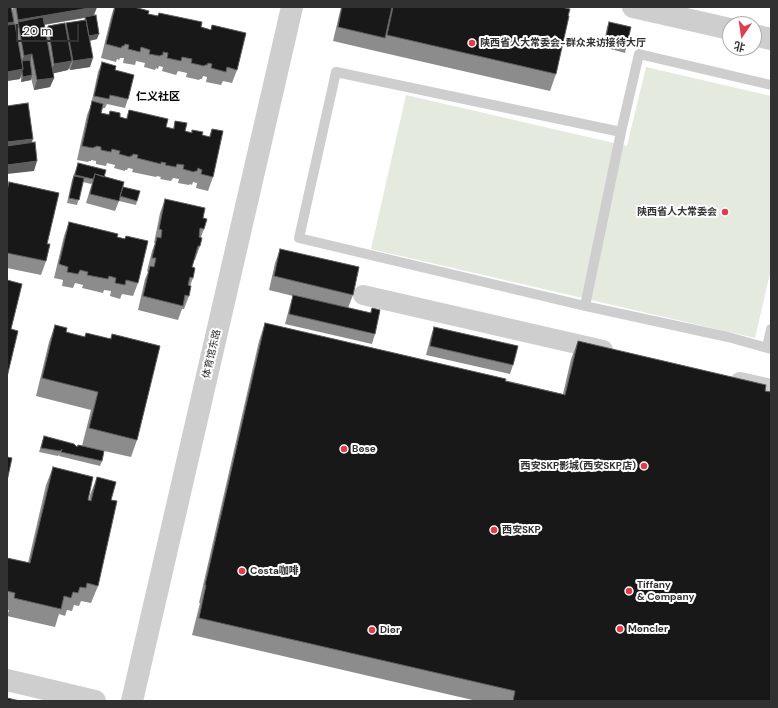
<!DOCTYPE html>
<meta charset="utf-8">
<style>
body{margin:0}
#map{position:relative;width:778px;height:708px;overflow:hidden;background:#fff;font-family:"DM Sans","Noto Sans SC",sans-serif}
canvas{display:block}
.frame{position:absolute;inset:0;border:8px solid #313131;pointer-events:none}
.north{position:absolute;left:722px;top:16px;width:40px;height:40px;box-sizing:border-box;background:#fff;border:1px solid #adadad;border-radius:50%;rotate:193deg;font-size:11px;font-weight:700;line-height:16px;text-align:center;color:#313131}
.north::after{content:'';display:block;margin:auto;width:14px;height:18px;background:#e03c4d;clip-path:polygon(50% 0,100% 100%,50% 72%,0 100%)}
.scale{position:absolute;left:16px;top:24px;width:63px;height:18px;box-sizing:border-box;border:2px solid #313131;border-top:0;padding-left:5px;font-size:12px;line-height:14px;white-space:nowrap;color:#313131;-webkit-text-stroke:3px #fff;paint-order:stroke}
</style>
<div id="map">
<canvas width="778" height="708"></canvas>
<div class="frame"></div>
<div class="north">北</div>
<div class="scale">20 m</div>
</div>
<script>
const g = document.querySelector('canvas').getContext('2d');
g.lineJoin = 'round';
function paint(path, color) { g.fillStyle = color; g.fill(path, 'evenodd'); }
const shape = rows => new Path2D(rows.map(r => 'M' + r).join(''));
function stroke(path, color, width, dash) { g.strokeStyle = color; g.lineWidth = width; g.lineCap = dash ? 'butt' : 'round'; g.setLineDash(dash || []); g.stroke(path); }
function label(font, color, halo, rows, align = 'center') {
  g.font = font + ' "DM Sans","Noto Sans SC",sans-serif'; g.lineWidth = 4; g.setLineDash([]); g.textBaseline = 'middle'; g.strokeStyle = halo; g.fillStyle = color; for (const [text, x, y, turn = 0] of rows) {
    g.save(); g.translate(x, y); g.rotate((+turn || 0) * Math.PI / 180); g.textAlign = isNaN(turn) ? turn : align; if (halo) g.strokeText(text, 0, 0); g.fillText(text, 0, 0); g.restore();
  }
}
const green = shape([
 [646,67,771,96,771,269,755,338,371,249,406,95,627,146]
]);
const service = shape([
 [621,132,639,54,771,85],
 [585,306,621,132,336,72,299,238,585,306,728,337,771,349],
 [767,347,771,329]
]);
const minor = shape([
 [363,295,603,350],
 [740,382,771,389]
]);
const tertiary = shape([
 [633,7,730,29],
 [754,35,771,39],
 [7,680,95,701],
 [132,701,292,7]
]);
const wall = shape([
 [7,7,12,9,12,10,13,7,97,7,94,16,97,39,90,41,90,67,70,70,69,68,68,70,53,73,54,78,50,87,34,90,31,78,31,80,21,82,21,76,20,79,7,81],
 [85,18,84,20,66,23,66,25,48,26,46,32,44,25],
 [114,7,134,7,148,14,157,16,159,13,201,27,211,30,212,25,237,70,232,83,223,81,221,85,206,82,207,77,203,76,202,79,200,79,199,80,186,77,187,73,178,71,176,75,162,71,163,67,159,66,158,69,156,68,155,70,144,67,145,63,136,61,135,65,123,63,124,58,120,58,119,60,117,59,116,62,101,58,111,17],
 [341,7,561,7,556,74,550,91,380,52,381,48,380,52,333,41],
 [609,22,626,48,625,53,603,47,607,27],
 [102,62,115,70,128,99,125,108,107,104,105,108,103,108,101,113,109,114,110,111,120,117,126,119,129,110,166,127,173,129,175,121,185,131,191,133,192,130,202,135,209,137,212,129,213,177,208,191,196,188,197,183,193,182,192,185,190,184,189,185,178,183,179,179,173,178,171,181,160,179,161,177,157,176,156,177,132,172,133,169,128,168,127,170,125,170,125,171,114,168,115,165,107,163,106,166,96,164,96,161,91,160,91,161,89,161,88,162,77,160,87,115,91,105,98,72],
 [78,163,123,187,137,201,136,205,119,201,115,211,86,203,92,183,91,184,83,182,77,205,67,203,72,180],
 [9,182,47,244,46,261,41,275,7,268,7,187],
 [165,199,203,218,204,229,201,237,200,246,195,260,194,260,192,267,193,278,190,286,189,296,184,309,182,309,178,320,138,310,145,279,148,272,147,271,152,251,155,243,154,243,160,213],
 [69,222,117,237,124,239,126,236,138,283,133,296,122,294,120,299,110,296,111,291,104,290,103,293,82,288,83,285,75,283,73,288,62,286,63,280,54,278,64,236],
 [280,249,353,295,348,308,370,313,372,308,375,334,372,344,285,324,290,305,293,296,269,290,275,263],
 [265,323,563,394,571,359,578,341,765,391,771,701,477,701,192,635,200,603,199,603,259,341],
 [55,325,66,332,84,337,86,333,110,339,112,334,137,440,131,457,82,446,91,410,36,396,49,342],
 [434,327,513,365,510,374,426,355,431,336],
 [44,436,102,461,100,466,59,456,60,454,58,456,39,452],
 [53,467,88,500,89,500,90,495,97,477,111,500,98,586,91,603,81,601,79,606,74,605,72,611,67,610,65,616,59,614,55,627,7,616,9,610,7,610,7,558,28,563,46,485]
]);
const shadedWall = shape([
 [97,7,93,16,19,29,18,22,18,20],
 [14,22,10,32,7,32,7,23],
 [99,34,97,39,87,41,89,36],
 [32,54,29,64,21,63,24,56],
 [93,58,90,67,70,70,73,61],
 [72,61,68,70,51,74,54,64],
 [23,69,20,79,7,81,7,72],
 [32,75,31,80,21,82,23,77],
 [54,78,50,87,34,90,37,80],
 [33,139,30,148,7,151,7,142],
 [37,161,34,171,7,174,7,165]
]);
const building = shape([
 [7,7,11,7,14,22,7,23,7,7],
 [16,7,95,7,18,20,16,7],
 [115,7,134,7,149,11,148,14,158,16,159,13,202,22,201,27,211,30,212,25,246,33,237,70,227,67,226,72,211,68,212,64,208,63,207,65,205,65,204,66,191,63,192,59,182,57,181,61,167,58,168,53,163,52,163,55,161,55,160,56,149,54,150,50,141,47,140,52,128,49,129,45,125,44,124,46,122,46,121,48,106,44,115,7],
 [342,7,392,7,385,38,338,27,342,7],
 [393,7,561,7,570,9,568,16,569,16,556,74,387,35,393,7],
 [96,15,99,34,89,36,86,20,85,17,96,15],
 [43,17,54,78,37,80,32,54,24,56,18,22,43,17],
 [86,20,93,58,73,61,66,23,86,20],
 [609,22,631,27,626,48,605,42,609,22],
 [65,23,72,61,54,64,48,26,65,23],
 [15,24,23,69,7,72,7,25,15,24],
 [30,60,32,75,23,77,22,71,23,69,22,61,30,60],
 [102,62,116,66,115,70,134,75,128,99,110,95,109,99,94,96,102,62],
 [92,101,103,104,101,113,109,115,110,111,120,113,120,117,127,119,129,110,168,119,166,127,174,129,175,121,187,123,185,131,192,133,192,130,203,132,202,135,210,137,212,129,223,131,213,177,201,174,202,170,198,168,197,171,195,171,194,172,183,169,184,165,177,164,176,167,165,165,166,163,161,162,161,164,137,158,138,155,133,154,132,156,130,156,130,157,119,154,120,151,112,149,111,152,101,150,101,147,96,146,96,147,94,147,93,148,82,146,92,101],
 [28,103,33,139,7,142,7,106,28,103],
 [35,142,37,161,7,165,7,146,35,142],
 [78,163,106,170,104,177,95,174,93,179,75,175,78,163],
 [95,174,124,182,119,201,90,194,95,174],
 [74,176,84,178,79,200,69,198,74,176],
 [9,182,59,193,47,244,50,244,46,261,7,253,7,191,9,182],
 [123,187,140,191,137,201,120,196,123,187],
 [165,199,205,208,203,218,207,219,204,229,200,228,199,237,202,238,200,246,198,246,192,267,195,268,193,278,190,277,188,285,191,286,189,296,185,295,183,306,143,296,150,266,154,267,156,258,152,258,157,237,161,238,162,230,159,229,165,199],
 [69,222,118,234,117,237,125,239,126,236,148,241,138,283,126,280,125,285,115,283,116,278,109,276,108,279,87,275,88,272,80,270,78,274,67,272,68,267,59,264,69,222],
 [280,249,359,267,353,295,274,276,280,249],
 [7,280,22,284,11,329,18,331,7,377,7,280],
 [293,295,371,313,372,308,380,310,375,334,289,314,293,295],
 [265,323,506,379,505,381,565,395,578,341,766,385,765,391,771,392,771,701,513,701,515,691,199,618,206,585,205,585,265,323],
 [55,325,67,328,66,332,85,337,86,333,111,339,112,334,160,346,137,440,89,428,98,392,42,378,55,325],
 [434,327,518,346,513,365,430,346,434,327],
 [44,436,74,444,77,447,78,445,104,451,102,461,61,452,62,449,60,451,41,448,44,436],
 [7,457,12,458,7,481,7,457],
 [53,467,93,477,88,500,91,501,97,477,116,482,111,500,117,501,98,586,87,583,86,588,80,587,78,593,73,592,71,598,64,596,61,609,14,598,15,593,7,591,7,558,30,563,53,467],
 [7,698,20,701,7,701,7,698]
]);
const markers = [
 [472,43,4,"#e03c4d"],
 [725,212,4,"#e03c4d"],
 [344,449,4,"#e03c4d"],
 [644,466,4,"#e03c4d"],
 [494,530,4,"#e03c4d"],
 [242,571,4,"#e03c4d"],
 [629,591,4,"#e03c4d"],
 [620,629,4,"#e03c4d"],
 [372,630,4,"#e03c4d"]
];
const poiNames = [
 ["陕西省人大常委会-群众来访接待大厅",480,43],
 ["陕西省人大常委会",717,212,"right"],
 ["Bose",352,449],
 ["西安SKP影城(西安SKP店)",636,466,"right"],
 ["西安SKP",502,530],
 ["Costa咖啡",250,571],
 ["Tiffany",637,585],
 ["& Company",637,597],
 ["Moncler",628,629],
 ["Dior",380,630]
];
const streetNames = [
 ["体育馆东路",212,354,-77]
];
const neighbourhoodNames = [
 ["仁义社区",158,97]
];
paint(green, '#e4eadd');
stroke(service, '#cecece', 10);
stroke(minor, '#cecece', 20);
stroke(tertiary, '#cecece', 22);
paint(wall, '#8c8c8c');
paint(shadedWall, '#5d5d5d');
paint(building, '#181818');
stroke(building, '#5d5d5d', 1);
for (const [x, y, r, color] of markers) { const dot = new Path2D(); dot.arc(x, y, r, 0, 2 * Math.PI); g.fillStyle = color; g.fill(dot); stroke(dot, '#fff', 1.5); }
label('bold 10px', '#313131', '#fff', poiNames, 'left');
label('10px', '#313131', '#fff', streetNames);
label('bold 11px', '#000', '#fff', neighbourhoodNames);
</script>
